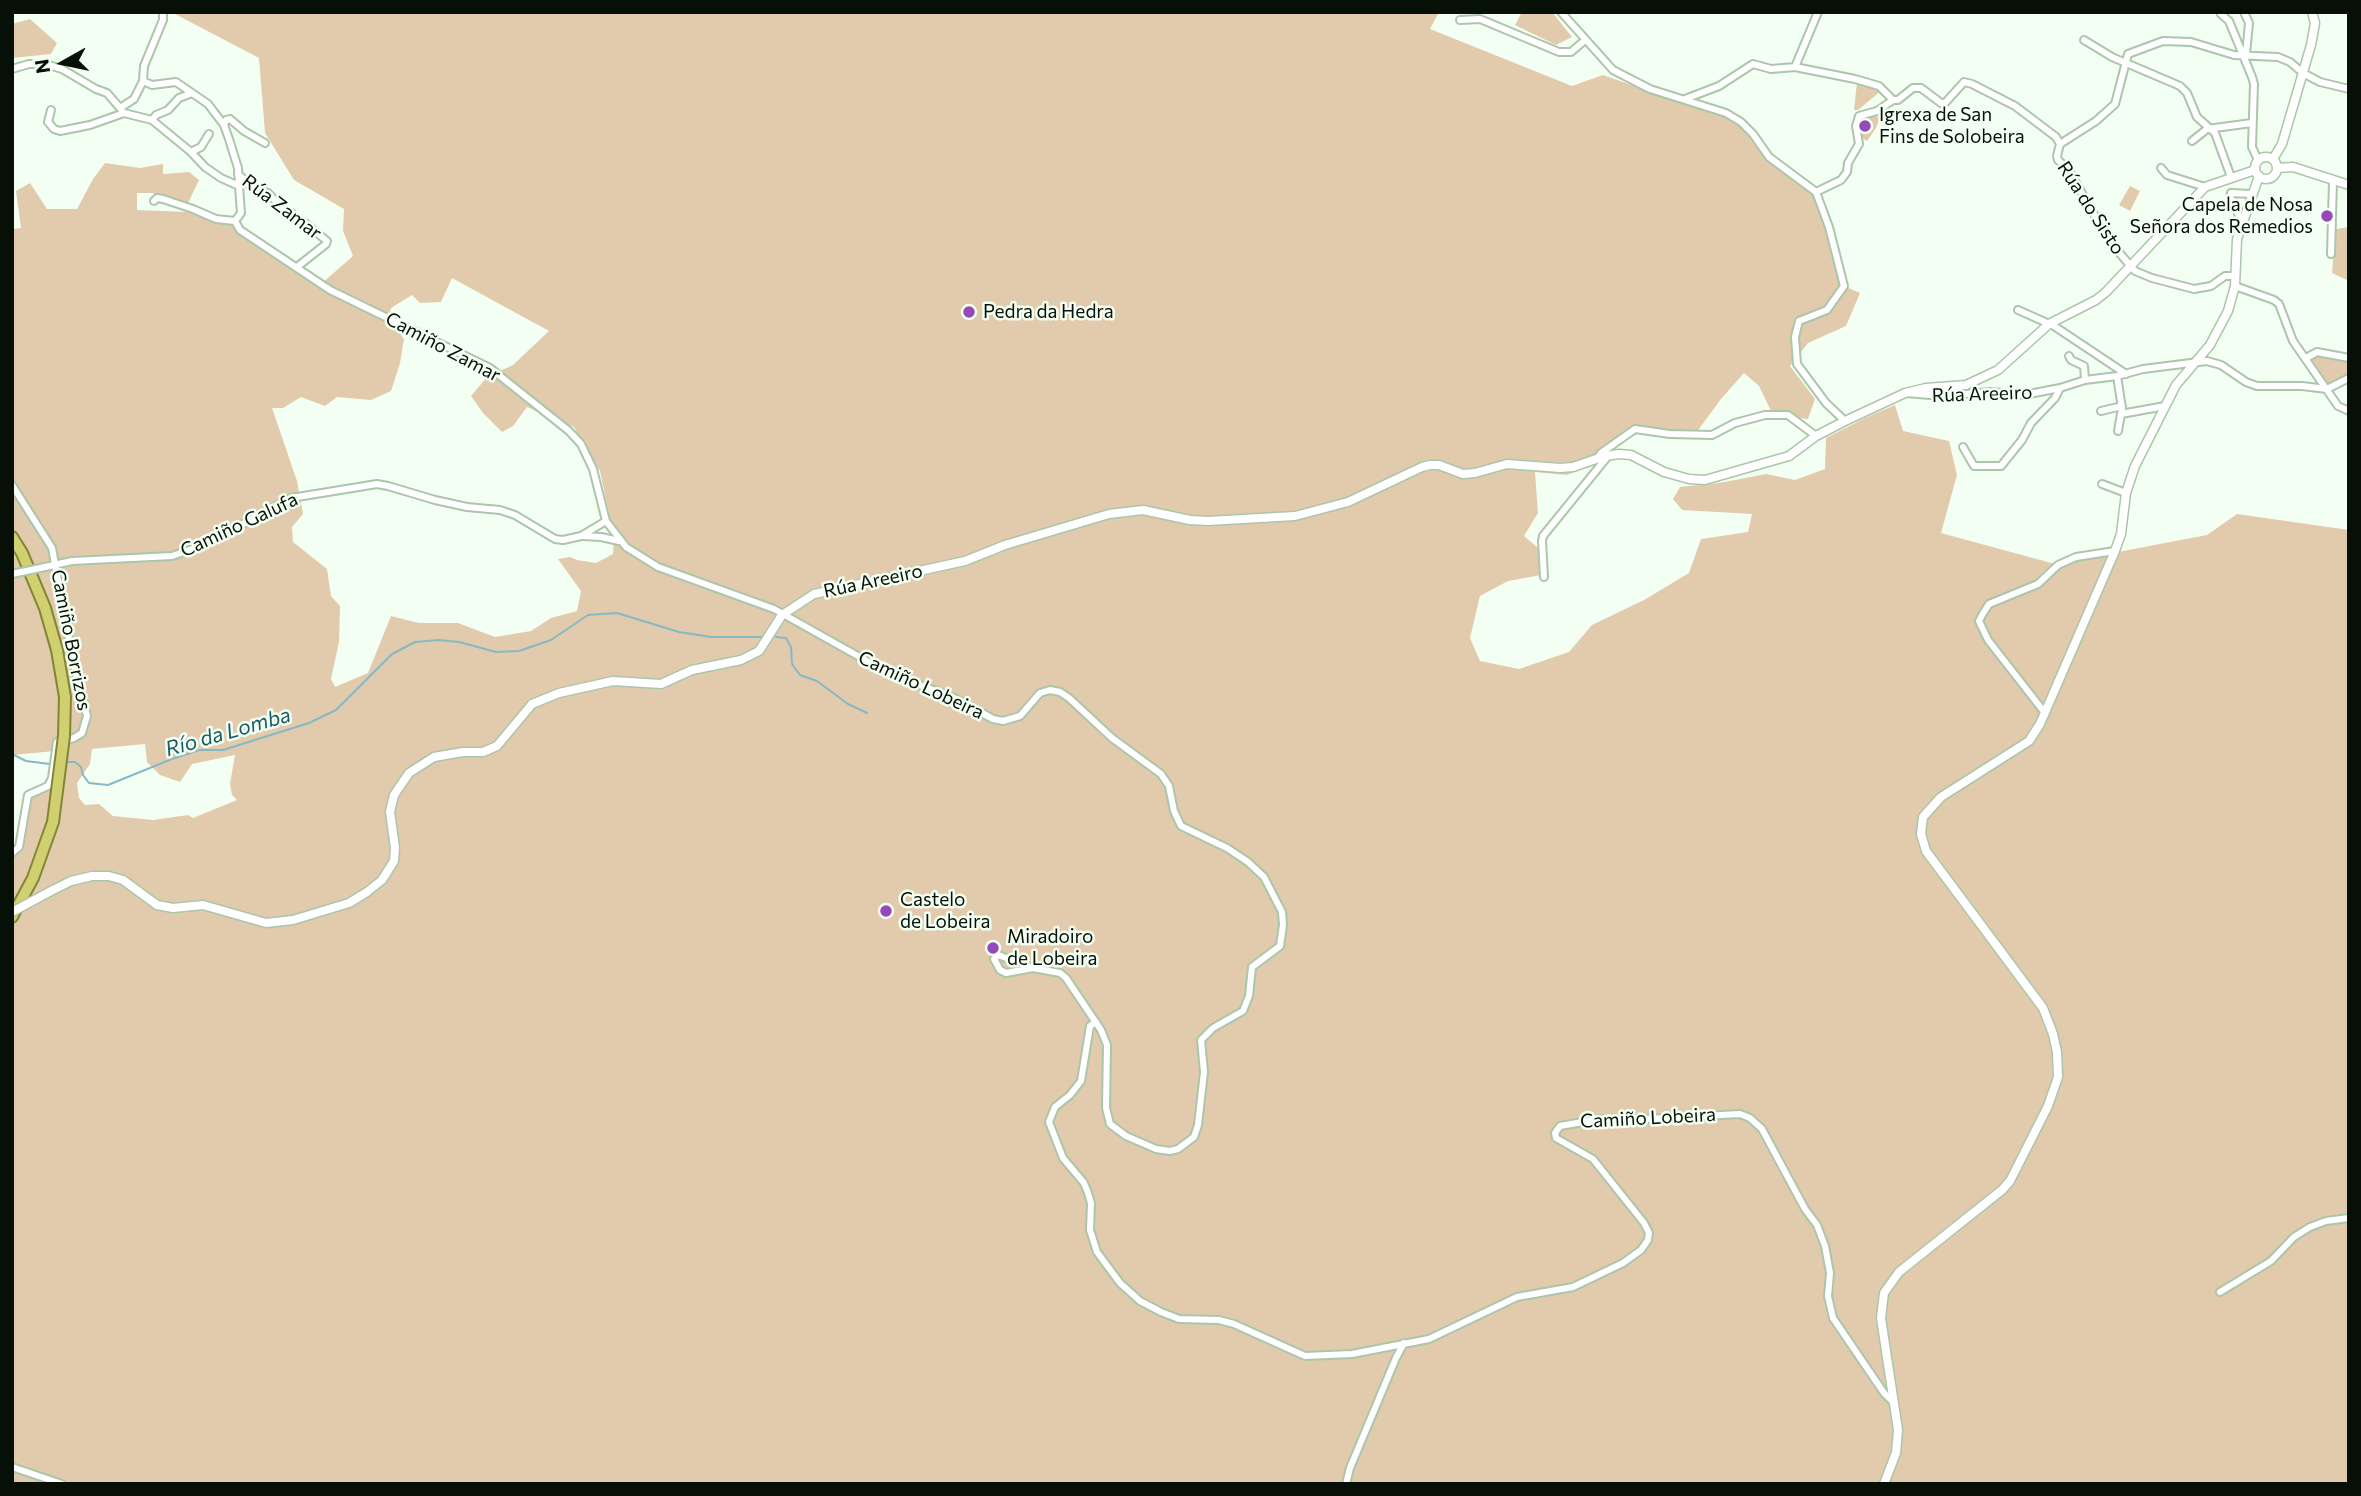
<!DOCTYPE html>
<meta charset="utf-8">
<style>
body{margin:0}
#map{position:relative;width:2361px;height:1496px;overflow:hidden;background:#f4fff3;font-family:Commissioner,sans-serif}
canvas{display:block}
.frame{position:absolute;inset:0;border:14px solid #071007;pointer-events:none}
.north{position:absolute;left:28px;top:28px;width:70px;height:70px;-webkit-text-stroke:5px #f4fff3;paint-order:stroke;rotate:261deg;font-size:19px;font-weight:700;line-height:28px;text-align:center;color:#071007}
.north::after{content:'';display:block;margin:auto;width:24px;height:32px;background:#071007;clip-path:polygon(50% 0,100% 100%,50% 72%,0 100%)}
</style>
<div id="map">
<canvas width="2361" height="1496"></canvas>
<div class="frame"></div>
<div class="north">N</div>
</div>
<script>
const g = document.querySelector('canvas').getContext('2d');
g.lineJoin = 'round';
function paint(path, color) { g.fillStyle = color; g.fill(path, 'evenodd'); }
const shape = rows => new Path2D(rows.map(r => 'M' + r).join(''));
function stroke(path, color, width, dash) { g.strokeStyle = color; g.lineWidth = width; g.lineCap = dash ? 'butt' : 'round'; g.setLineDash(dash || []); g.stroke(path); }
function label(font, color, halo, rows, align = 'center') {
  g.font = font + ' Commissioner,sans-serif'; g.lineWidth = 5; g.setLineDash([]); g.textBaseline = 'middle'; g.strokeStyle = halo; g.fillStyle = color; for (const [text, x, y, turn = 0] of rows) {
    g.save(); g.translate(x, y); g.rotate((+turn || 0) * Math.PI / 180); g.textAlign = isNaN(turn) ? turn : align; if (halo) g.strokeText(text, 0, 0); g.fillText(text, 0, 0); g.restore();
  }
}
const green = shape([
 [175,12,1439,12,1430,29,1572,86,1603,75,1737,122,1816,192,1844,286,1860,293,1846,326,1808,343,1790,366,1815,399,1808,419,1773,415,1759,386,1744,373,1721,399,1696,433,1636,425,1586,467,1567,475,1535,472,1538,513,1524,536,1538,548,1541,575,1508,581,1480,596,1470,638,1480,661,1519,669,1569,652,1592,625,1644,600,1689,573,1701,539,1748,532,1752,514,1682,510,1673,499,1680,487,1719,483,1766,474,1795,480,1825,469,1826,438,1865,418,1895,405,1903,431,1949,441,1957,475,1941,533,2055,564,2207,535,2237,514,2349,530,2349,1484,12,1484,12,853,19,847,28,795,48,786,55,751,12,755,12,229,21,228,16,191,30,183,47,209,77,209,93,179,105,163,140,168,163,164,163,174,189,172,199,180,188,203,152,193,137,193,137,210,188,212,221,224,235,221,278,256,321,284,353,256,343,231,344,209,294,180,265,133,259,58,175,14],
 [452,278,549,331,513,365,487,377,471,396,483,413,502,432,513,426,527,407,574,427,600,471,614,538,613,554,596,563,577,560,570,557,558,559,581,591,577,611,551,618,531,631,495,637,458,623,419,623,391,616,368,673,335,687,331,679,339,642,340,606,331,596,327,569,293,542,292,527,303,514,297,481,272,408,283,408,301,397,325,406,337,397,371,400,391,391,400,363,404,339,389,318,391,308,412,295,420,303,441,302],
 [145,744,147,762,160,775,180,782,192,764,235,755,230,784,232,795,237,800,193,818,188,815,153,820,113,816,99,804,85,805,79,798,77,783,90,764,92,749],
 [1522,12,1552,12,1572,37,1556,45,1515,25],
 [30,19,57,43,51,54,12,58,12,24],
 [1857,82,1882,90,1858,110,1854,110],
 [1868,115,1880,117,1876,128,1867,141,1862,138,1858,130,1860,119],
 [2130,186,2140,191,2130,211,2119,205],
 [2349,227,2349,281,2332,273,2336,229],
 [2318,353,2349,359,2349,373,2328,386,2310,359]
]);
const stream = shape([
 [776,637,786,638,791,647,792,664,800,675,817,681,848,704,867,713],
 [12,754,26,761,50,764],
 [66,762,75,762,81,767,83,775,89,783,108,785,172,759,199,750,223,750,309,723,336,710,392,654,415,642,439,640,459,642,496,652,519,651,551,640,588,615,617,613,679,632,711,637,761,637]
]);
const minor = shape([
 [1561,12,1613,70,1650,89,1726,113,1741,122,1753,134,1769,157,1816,192,1841,180,1847,172,1848,163,1859,144,1856,126,1859,116,1877,111,1893,100],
 [2244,12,2249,23,2246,54],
 [2221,14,2229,21,2252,77,2254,84,2252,147,2258,160],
 [1460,20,1480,19,1559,52,1571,52,1584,41],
 [2084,40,2112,57,2180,86,2187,93,2197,117,2215,133,2231,177],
 [1795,67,1818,12],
 [12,69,29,64,45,64,62,69,96,89,107,93,120,108,134,99,143,81,144,66,163,20,163,12],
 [143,81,152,85,176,82,208,104,224,125,229,139,238,168,239,186],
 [1685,99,1719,86,1753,64,1771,69,1795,67,1855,79,1879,86,1893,100,1898,100,1913,88,1921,88,1941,103,1945,103,1964,82,1972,84,2015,106,2056,137,2060,144],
 [120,108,124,113,152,120,191,152,205,167,221,178,239,186,241,213,235,221,240,230,330,290,490,368,569,431,581,444,593,469,606,521,626,547,658,567,774,609,890,674,952,697,993,719,1003,721,1020,716,1040,693,1050,690,1060,692,1069,698,1112,738,1161,774,1169,786,1174,811,1181,826,1227,848,1248,862,1264,877,1282,912,1283,925,1280,946,1252,967,1249,996,1243,1011,1213,1028,1201,1040,1204,1072,1198,1125,1194,1137,1178,1149,1170,1151,1156,1149,1126,1136,1110,1124,1106,1108,1107,1045,1101,1030,1066,978,1060,973,1033,968,998,955,994,959,1000,970,1006,973,1033,968],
 [51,110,48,122,54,129,60,131,90,125,124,113],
 [152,120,156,115,168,110,179,98,192,93],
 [224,125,226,120,230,119,244,131,265,143],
 [2192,141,2207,129,2252,123],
 [191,152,201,147,209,134],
 [2161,168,2167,175,2205,187],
 [238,174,252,187,268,193,283,209,292,213,294,218,305,223,327,241,326,244,297,267],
 [1816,192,1829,227,1844,286,1827,310,1799,321,1795,337,1797,364,1826,403,1845,421],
 [154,201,157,198,163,199,193,209,216,219,235,221],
 [2241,224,2235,203,2230,198,2231,193,2251,194],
 [2331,254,2333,180],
 [2235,276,2225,276,2211,286,2194,289,2152,278,2135,271,2110,242,2068,169,2058,160,2057,156,2060,144,2096,121,2115,104,2128,54,2163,41,2191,42,2234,55,2278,57,2290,62,2303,73,2320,82,2349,89],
 [2235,286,2274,300,2279,304,2293,341,2338,406,2349,411],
 [2018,310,2054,326,2126,374],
 [2069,356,2071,360,2084,366,2085,380],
 [2306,358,2317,352,2349,358],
 [2117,376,2122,408,2118,431],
 [1907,393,1941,396,1991,392,2024,395,2060,388,2085,380,2117,376,2143,369,2207,361,2221,365,2246,382,2257,386,2302,386,2327,389,2349,378],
 [2101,411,2122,406],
 [2121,414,2165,406],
 [1963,447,1974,466,2001,466,2022,440,2031,423,2055,398,2060,388],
 [1597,459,1601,453,1635,429,1670,434,1712,435,1735,423,1765,415,1788,415,1816,436],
 [2102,484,2126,493],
 [12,485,52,548,73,661,87,716,82,733,74,738,57,742,52,778,48,786,28,795,19,847,12,853],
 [583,536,601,537,619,541],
 [45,567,72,561,172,556,204,545,291,498,377,484,388,486,435,500,467,507,500,510,515,515,555,539,563,540,581,536,606,521],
 [1544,577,1542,541,1543,536,1608,456],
 [2045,713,1988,640,1979,621,1982,615,1989,604,2038,584,2058,565,2076,557,2115,551],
 [1096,1022,1090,1026,1081,1081,1070,1095,1055,1107,1049,1122,1063,1158,1084,1183,1088,1193,1091,1203,1090,1230,1097,1252,1120,1283,1140,1301,1161,1312,1179,1319,1219,1320,1234,1324,1305,1356,1352,1354,1429,1339,1517,1297,1573,1287,1623,1263,1641,1250,1648,1240,1649,1233,1644,1223,1593,1159,1556,1138,1555,1133,1560,1126,1600,1119,1626,1120,1740,1114,1750,1118,1762,1129,1805,1209,1817,1225,1825,1246,1830,1273,1828,1296,1833,1318,1884,1393,1894,1403],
 [2220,1292,2271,1261,2294,1237,2310,1227,2326,1221,2349,1218],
 [12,1467,62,1484],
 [1346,1484,1350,1468,1396,1358,1404,1343]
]);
const tertiary = shape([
 '2255 168a11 11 0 1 1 22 0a11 11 0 1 1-22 0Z',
 [2273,159,2282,144,2311,45,2315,23,2312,12],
 [2277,168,2293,167,2349,185],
 [51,891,71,881,92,876,109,876,123,880,157,905,173,908,203,905,266,923,293,920,349,903,367,892,382,880,394,861,395,848,390,812,394,795,409,773,434,757,463,752,483,752,497,746,532,704,559,693,613,681,661,684,692,670,741,660,759,651,782,615,814,594,965,561,1005,545,1109,514,1143,510,1190,520,1208,521,1295,516,1348,502,1422,467,1430,465,1439,465,1463,474,1475,473,1507,464,1560,468,1573,467,1605,456,1619,454,1631,455,1664,472,1689,479,1705,480,1789,456,1816,436,1845,421,1905,393,1926,388,1966,385,1998,370,2049,324,2096,300,2106,292,2205,187,2255,170],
 [1884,1484,1896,1453,1898,1430,1881,1318,1884,1293,1899,1272,2002,1190,2010,1181,2048,1106,2058,1077,2057,1052,2053,1034,2043,1008,1926,851,1921,834,1923,817,1941,797,2029,741,2040,724,2115,551,2121,534,2126,493,2135,466,2176,385,2210,345,2228,311,2235,286,2237,239,2259,176]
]);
const trunk = shape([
 [12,537,22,553,45,608,57,650,65,697],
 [12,917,33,878,53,822]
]);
const minorBridge = shape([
 [12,574,45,567]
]);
const tertiaryBridge = shape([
 [12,912,51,891]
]);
const trunkBridge = shape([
 [53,822,64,736,65,697]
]);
const markers = [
 [1865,126,7,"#9548b9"],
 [2327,216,7,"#9548b9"],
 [969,312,7,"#9548b9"],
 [886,911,7,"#9548b9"],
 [993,948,7,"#9548b9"]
];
const poiNames = [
 ["Igrexa de San",1879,115],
 ["Fins de Solobeira",1879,137],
 ["Capela de Nosa",2313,205,"right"],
 ["Señora dos Remedios",2313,227,"right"],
 ["Pedra da Hedra",983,312],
 ["Castelo",900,900],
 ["de Lobeira",900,922],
 ["Miradoiro",1007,937],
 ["de Lobeira",1007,959]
];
const streetNames = [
 ["Rúa Zamar",282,207,37],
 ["Rúa do Sisto",2091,208,57],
 ["Camiño Zamar",443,347,28],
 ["Rúa Areeiro",1982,394,-2],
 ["Camiño Galufa",239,525,-25],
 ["Rúa Areeiro",873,581,-12],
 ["Camiño Borrizos",71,640,79],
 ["Camiño Lobeira",921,685,25],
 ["Camiño Lobeira",1648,1118,-3]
];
const waterNames = [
 ["Río da Lomba",228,732,-16]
];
paint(green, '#e1cbac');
stroke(stream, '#87b9c4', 2);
stroke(minor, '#abc6aa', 10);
stroke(tertiary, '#abc6aa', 11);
stroke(trunk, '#828634', 14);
stroke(minor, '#fff', 6);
stroke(tertiary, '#fff', 8);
stroke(trunk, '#d0d070', 10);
stroke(minorBridge, '#abc6aa', 10, []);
stroke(tertiaryBridge, '#abc6aa', 11, []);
stroke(trunkBridge, '#828634', 14, []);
stroke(minorBridge, '#fff', 6);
stroke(tertiaryBridge, '#fff', 8);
stroke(trunkBridge, '#d0d070', 10);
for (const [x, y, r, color] of markers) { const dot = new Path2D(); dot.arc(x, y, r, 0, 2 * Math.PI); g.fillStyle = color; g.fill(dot); stroke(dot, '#f4fff3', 2.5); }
label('19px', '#071007', '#f4fff3', poiNames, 'left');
label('19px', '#071007', '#f4fff3', streetNames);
label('italic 21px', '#185c68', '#f4fff3', waterNames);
</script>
